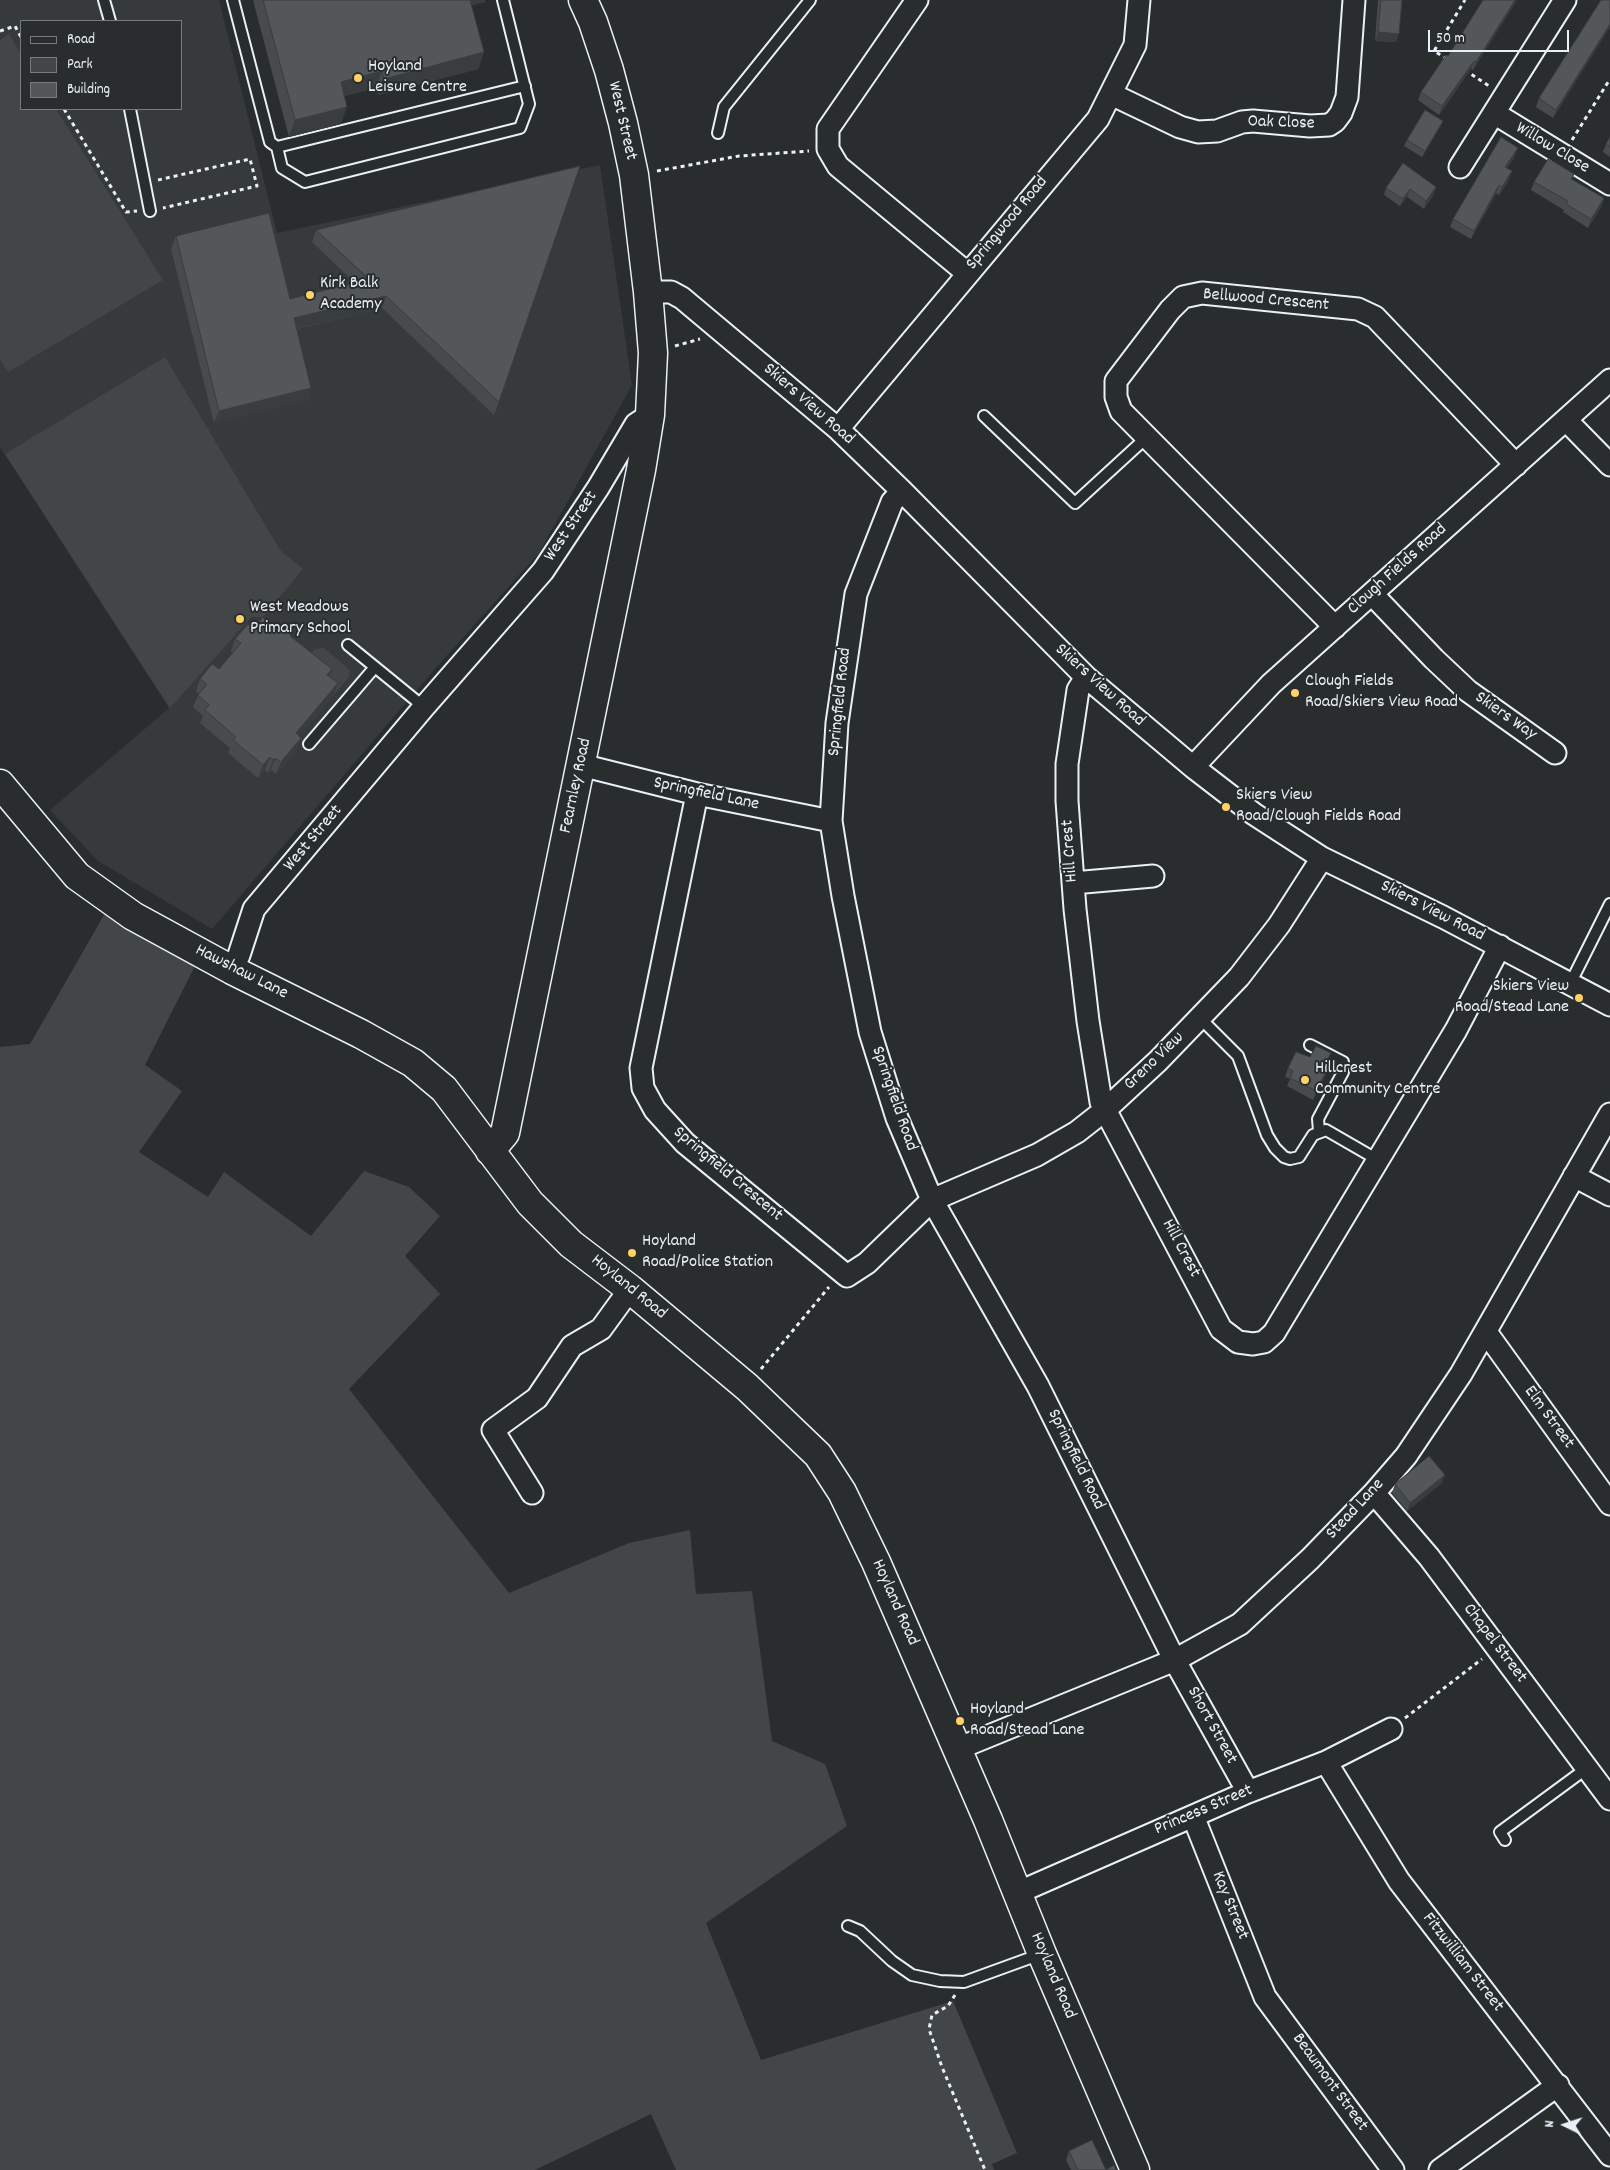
<!DOCTYPE html>
<style>
body{margin:0}
#map{position:relative;width:1610px;height:2170px;overflow:hidden;background:#2a2d2e;font-family:Dekko,sans-serif}
canvas{display:block}
.legend{position:absolute;left:20px;top:20px;width:162px;height:90px;box-sizing:border-box;background:#2a2d2e;border:1px solid #767b7f;margin:0;padding:6px 9px;list-style:none;font-size:15px;color:#e8f1f8}
.legend li{display:flex;align-items:center;gap:10px;height:25px}
.legend b{width:25px;border:1px solid #767b7f}
.north{position:absolute;left:1540px;top:2100px;width:50px;height:50px;-webkit-text-stroke:4px #2a2d2e;paint-order:stroke;rotate:274deg;font-size:14px;font-weight:700;line-height:20px;text-align:center;color:#e8f1f8}
.north::after{content:'';display:block;margin:auto;width:18px;height:22px;background:#e8f1f8;clip-path:polygon(50% 0,100% 100%,50% 72%,0 100%)}
.scale{position:absolute;left:1428px;top:30px;width:141px;height:22px;box-sizing:border-box;border:2px solid #e8f1f8;border-top:0;padding-left:6px;font-size:15px;line-height:18px;white-space:nowrap;color:#e8f1f8;-webkit-text-stroke:4px #2a2d2e;paint-order:stroke}
</style>
<div id="map">
<canvas width="1610" height="2170"></canvas>
<ul class="legend">
<li><b style="height:6px;background:#2a2d2e"></b>Road</li>
<li><b style="height:14px;background:#424648"></b>Park</li>
<li><b style="height:14px;background:#535759"></b>Building</li>
</ul>
<div class="north">N</div>
<div class="scale">50 m</div>
</div>
<script>
const g = document.querySelector('canvas').getContext('2d');
g.lineJoin = 'round';
function paint(path, color) { g.fillStyle = color; g.fill(path, 'evenodd'); }
const shape = rows => new Path2D(rows.map(r => 'M' + r).join(''));
function stroke(path, color, width, dash) { g.strokeStyle = color; g.lineWidth = width; g.lineCap = dash ? 'butt' : 'round'; g.setLineDash(dash || []); g.stroke(path); }
function label(font, color, halo, rows, align = 'center') {
  g.font = font + ' Dekko,sans-serif'; g.lineWidth = 4; g.setLineDash([]); g.textBaseline = 'middle'; g.strokeStyle = halo; g.fillStyle = color; for (const [text, x, y, turn = 0] of rows) {
    g.save(); g.translate(x, y); g.rotate((+turn || 0) * Math.PI / 180); g.textAlign = isNaN(turn) ? turn : align; if (halo) g.strokeText(text, 0, 0); g.fillText(text, 0, 0); g.restore();
  }
}
const built = shape([
 [0,0,219,0,277,233,600,165,632,385,539,553,434,670,212,929,98,861,50,810,169,708,0,447],
 [21,21,181,21,181,109,21,109]
]);
const green = shape([
 [9,34,21,54,21,109,56,109,163,280,8,372,0,359,0,40],
 [165,357,280,550,303,569,263,617,251,617,170,708,5,454],
 [320,648,324,648,350,670,349,677,333,696,323,687,303,663,315,649],
 [108,908,200,956,145,1065,182,1091,139,1152,208,1197,224,1172,311,1236,364,1171,409,1187,440,1216,405,1256,440,1294,349,1389,509,1593,629,1543,690,1530,696,1594,752,1591,772,1741,825,1764,847,1826,706,1923,761,2060,953,2001,1017,2153,992,2164,994,2170,676,2170,651,2114,535,2170,0,2170,0,1047,30,1044]
]);
const path = shape([
 [0,31,15,26,21,37],
 [1447,59,1434,51,1465,0],
 [1465,70,1489,86],
 [64,109,126,212,137,211],
 [1572,140,1610,79],
 [657,171,739,156,809,151],
 [158,180,250,159,257,186,163,208],
 [675,346,700,339],
 [761,1369,829,1287],
 [1405,1718,1482,1659],
 [955,1995,948,2006,932,2015,929,2029,942,2067,985,2170]
]);
const service = shape([
 [104,0,110,21],
 [233,0,270,142,277,147,282,168,305,182,520,128,529,104,503,0],
 [130,109,150,211],
 [718,133,724,107,810,0],
 [277,147,525,86],
 [984,416,1075,503,1147,437],
 [348,645,424,707],
 [309,744,375,667],
 [1570,984,1610,904],
 [1200,1018,1238,1056,1267,1135,1275,1148,1284,1157,1290,1159,1299,1157,1313,1135,1326,1130,1378,1160],
 [1310,1045,1343,1062,1343,1072,1318,1119,1319,1131],
 [1505,1840,1500,1832,1587,1768],
 [848,1926,860,1931,892,1961,912,1975,940,1981,964,1982,1041,1954]
]);
const minor = shape([
 [917,0,828,129,828,149,838,166,967,273],
 [1111,94,1180,127,1198,132,1217,131,1242,122,1253,121,1310,126,1329,125,1335,121,1341,113,1347,97,1354,0],
 [1494,113,1610,184],
 [1460,167,1565,0],
 [648,292,671,292,682,298,838,429,902,491,1086,677,1193,767,1254,814,1322,858,1443,917,1610,1005],
 [1566,420,1610,465],
 [838,429,1098,119,1135,45,1139,0],
 [902,491,892,502,856,594,837,723,831,821,843,896,870,1032,897,1118,932,1200,1038,1386,1175,1661,1248,1792],
 [1372,594,1434,659,1468,691,1555,753],
 [1335,627,1121,411,1116,397,1116,381,1170,310,1183,297,1202,293,1358,309,1375,317,1516,465],
 [1086,677,1078,690,1067,764,1067,801,1075,909,1088,1021,1101,1102,1221,1329,1238,1342,1253,1344,1264,1342,1274,1333,1456,1030,1500,946],
 [581,765,697,794,831,821],
 [1193,767,1271,684,1610,380],
 [697,794,641,1068,643,1088,655,1110,685,1143,847,1276,867,1263,932,1200,1037,1155,1077,1132,1105,1110,1158,1061,1239,977,1279,925,1322,858],
 [1073,883,1153,876],
 [232,970,239,955,254,909,424,707,543,571,598,488,636,424,650,415],
 [1574,1176,1610,1195],
 [1486,1332,1610,1504],
 [532,1493,493,1430,537,1398,572,1346,601,1329,630,1289],
 [1374,1493,1429,1557,1610,1799],
 [957,1749,1175,1660,1240,1624,1310,1559,1374,1493,1406,1456,1461,1374,1610,1114],
 [1326,1762,1399,1881,1610,2155],
 [1193,1816,1265,1997,1393,2170],
 [1017,1893,1248,1792,1326,1762,1391,1729],
 [1440,2170,1558,2085]
]);
const secondary = shape([
 [0,784,77,876,133,916,232,970,361,1034,413,1063,444,1089,530,1203,571,1244,630,1289,747,1387,818,1455,842,1492,876,1562,988,1820,1042,1954,1135,2170],
 [490,1151,505,1133,641,470,650,415,653,353,648,292,634,175,623,123,609,70,593,22,583,0]
]);
const wall = shape([
 [253,0,485,0,485,2,471,5,484,52,478,69,378,95,376,88,344,96,341,124,289,137],
 [1378,0,1402,0,1396,42,1375,41],
 [1517,0,1473,70,1471,69,1439,115,1418,100,1421,92,1448,56],
 [1610,0,1610,27,1553,118,1536,107,1539,98],
 [1443,121,1440,127,1422,157,1404,146,1407,140],
 [1610,137,1610,157,1603,152,1606,144],
 [1515,156,1507,168,1509,180,1499,195,1496,194,1471,239,1450,227,1453,219],
 [1403,163,1434,194,1424,209,1407,197,1400,206,1384,195,1386,188],
 [1574,174,1572,179,1604,198,1601,207,1588,228,1563,212,1564,210,1531,190,1534,182],
 [316,230,499,402,494,415,382,308,297,329,311,388,307,401,214,423,171,249,176,236,290,299,355,283,312,242],
 [253,629,291,634,290,637,332,669,329,677,333,696,299,736,301,738,296,750,276,774,271,770,268,773,265,770,258,778,228,753,230,748,200,723,203,716,193,707,199,694,196,691,200,679,219,669,233,653,231,651,235,639],
 [1331,1053,1326,1064,1326,1074,1313,1100,1287,1086,1290,1079,1285,1077,1288,1068,1310,1057],
 [1442,1483,1407,1511,1392,1493,1395,1484],
 [1069,2151,1106,2170,1116,2170,1071,2170,1066,2160]
]);
const shadedWall = shape([
 [464,0,485,0,485,2,462,8],
 [1515,0,1517,0,1473,70,1476,62],
 [1610,24,1610,27,1553,118,1556,110],
 [1378,32,1399,34,1396,42,1375,41],
 [484,52,478,69,378,95,384,79],
 [1474,61,1471,69,1439,115,1442,106],
 [382,71,376,88,335,98,341,82],
 [347,107,341,124,289,137,295,120],
 [1443,121,1440,127,1422,157,1425,151],
 [1518,148,1515,156,1502,176,1505,167],
 [1512,171,1509,180,1499,195,1502,187],
 [1499,185,1496,194,1471,239,1474,231],
 [1436,187,1434,194,1424,209,1426,201],
 [1410,189,1407,197,1400,206,1403,199],
 [1604,198,1601,207,1588,228,1591,219],
 [386,296,382,308,290,330,294,318],
 [311,388,307,401,214,423,219,411],
 [332,669,328,681,327,675],
 [338,683,333,696,291,746,296,733],
 [301,738,296,750,276,774,281,762],
 [270,757,265,770,258,778,263,765],
 [275,758,271,770,268,773,273,760],
 [1329,1066,1326,1074,1313,1100,1316,1091],
 [1445,1475,1442,1483,1407,1511,1410,1503]
]);
const building = shape([
 [263,0,470,0,484,52,384,79,382,71,341,82,347,107,295,120,263,0],
 [1381,0,1402,0,1399,34,1378,32,1381,0],
 [1483,0,1515,0,1476,62,1474,61,1442,106,1421,92,1446,55,1448,56,1483,0],
 [1601,0,1610,0,1610,24,1556,110,1539,98,1601,0],
 [1425,110,1443,121,1425,151,1407,140,1425,110],
 [1501,137,1518,148,1505,167,1512,171,1502,187,1499,185,1474,231,1453,219,1501,137],
 [1610,137,1610,147,1606,144,1610,137],
 [1548,159,1574,174,1571,179,1604,198,1591,219,1566,204,1568,201,1534,182,1548,159],
 [1403,163,1436,187,1426,201,1410,189,1403,199,1386,188,1403,163],
 [580,166,499,402,386,296,294,318,311,388,219,411,176,236,269,213,290,299,369,279,316,230,580,166],
 [263,617,276,628,279,624,291,634,290,636,332,669,327,675,338,683,296,733,301,738,281,762,275,758,273,760,270,757,263,765,233,740,236,737,205,710,209,705,198,695,207,684,200,679,212,664,219,669,241,643,235,639,248,624,253,629,263,617],
 [1316,1046,1331,1053,1325,1064,1329,1066,1316,1091,1290,1078,1293,1071,1288,1068,1296,1052,1310,1057,1316,1046],
 [1429,1456,1445,1475,1410,1503,1395,1484,1429,1456],
 [1092,2140,1106,2170,1114,2165,1116,2170,1078,2170,1069,2151,1092,2140]
]);
const markers = [
 [358,78,5,"#ffd166"],
 [310,295,5,"#ffd166"],
 [240,619,5,"#ffd166"],
 [1295,693,5,"#ffd166"],
 [1226,807,5,"#ffd166"],
 [1579,998,5,"#ffd166"],
 [1305,1080,5,"#ffd166"],
 [632,1253,5,"#ffd166"],
 [960,1721,5,"#ffd166"]
];
const poiNames = [
 ["Hoyland",368,68],
 ["Leisure Centre",368,89],
 ["Kirk Balk",320,285],
 ["Academy",320,306],
 ["West Meadows",250,609],
 ["Primary School",250,630],
 ["Clough Fields",1305,683],
 ["Road/Skiers View Road",1305,704],
 ["Skiers View",1236,797],
 ["Road/Clough Fields Road",1236,818],
 ["Skiers View",1569,988,"right"],
 ["Road/Stead Lane",1569,1009,"right"],
 ["Hillcrest",1315,1070],
 ["Community Centre",1315,1091],
 ["Hoyland",642,1243],
 ["Road/Police Station",642,1264],
 ["Hoyland",970,1711],
 ["Road/Stead Lane",970,1732]
];
const streetNames = [
 ["West Street",621,121,77],
 ["Oak Close",1281,124,2],
 ["Willow Close",1552,149,31],
 ["Springwood Road",1008,224,-50],
 ["Bellwood Crescent",1266,301,5],
 ["Skiers View Road",808,405,41],
 ["West Street",572,527,-56],
 ["Clough Fields Road",1398,570,-42],
 ["Skiers View Road",1099,686,42],
 ["Springfield Road",841,702,-84],
 ["Skiers Way",1505,717,35],
 ["Fearnley Road",577,786,-78],
 ["Springfield Lane",706,795,12],
 ["West Street",314,839,-50],
 ["Hill Crest",1071,851,-94],
 ["Skiers View Road",1432,912,27],
 ["Hawshaw Lane",241,973,27],
 ["Greno View",1155,1062,-44],
 ["Springfield Road",893,1099,71],
 ["Springfield Crescent",727,1175,40],
 ["Hill Crest",1180,1249,62],
 ["Hoyland Road",628,1288,39],
 ["Elm Street",1548,1418,54],
 ["Springfield Road",1075,1460,64],
 ["Stead Lane",1356,1510,-47],
 ["Hoyland Road",894,1603,66],
 ["Chapel Street",1494,1644,53],
 ["Short Street",1211,1726,61],
 ["Princess Street",1204,1811,-23],
 ["Kay Street",1229,1906,68],
 ["Fitzwilliam Street",1462,1963,52],
 ["Hoyland Road",1052,1976,67],
 ["Beaumont Street",1329,2083,54]
];
paint(built, '#363a3b');
paint(green, '#424648');
stroke(service, '#e8f1f8', 14);
stroke(minor, '#e8f1f8', 25);
stroke(secondary, '#e8f1f8', 31);
stroke(path, '#e8f1f8', 3, [4, 4]);
stroke(service, '#2a2d2e', 10);
stroke(minor, '#2a2d2e', 21);
stroke(secondary, '#2a2d2e', 28);
paint(wall, '#474b4d');
paint(shadedWall, '#3a3d3e');
paint(building, '#535759');
stroke(building, '#3a3d3e', 1);
for (const [x, y, r, color] of markers) { const dot = new Path2D(); dot.arc(x, y, r, 0, 2 * Math.PI); g.fillStyle = color; g.fill(dot); stroke(dot, '#2a2d2e', 2); }
label('18px', '#e8f1f8', '#2a2d2e', poiNames, 'left');
label('18px', '#e8f1f8', '#2a2d2e', streetNames);
</script>
